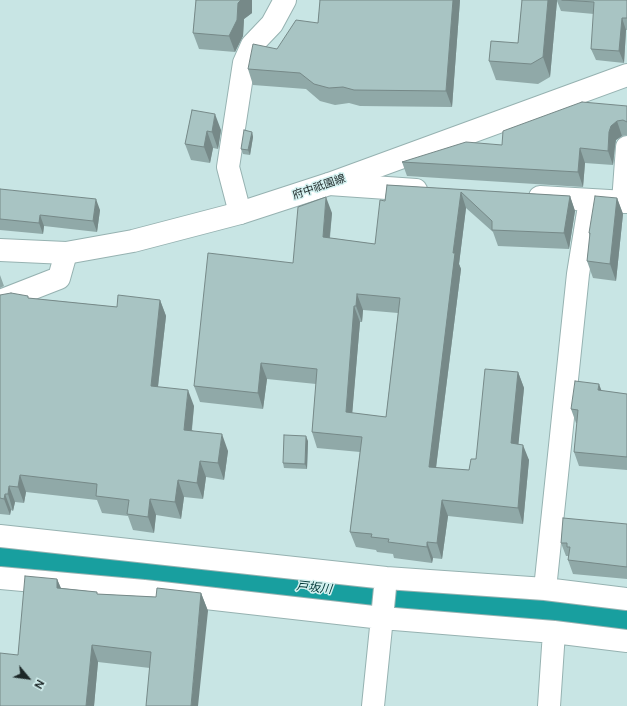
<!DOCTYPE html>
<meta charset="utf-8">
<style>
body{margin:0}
#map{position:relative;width:627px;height:706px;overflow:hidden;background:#c8e5e4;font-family:Figtree,sans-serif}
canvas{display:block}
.north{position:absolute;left:8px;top:658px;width:40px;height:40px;-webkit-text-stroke:3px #d5f2f1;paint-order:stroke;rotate:119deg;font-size:11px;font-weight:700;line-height:16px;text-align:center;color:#1c2727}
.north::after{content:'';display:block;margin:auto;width:14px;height:18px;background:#1c2727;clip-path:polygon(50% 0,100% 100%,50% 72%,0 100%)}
</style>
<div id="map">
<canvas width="627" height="706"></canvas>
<div class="north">N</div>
</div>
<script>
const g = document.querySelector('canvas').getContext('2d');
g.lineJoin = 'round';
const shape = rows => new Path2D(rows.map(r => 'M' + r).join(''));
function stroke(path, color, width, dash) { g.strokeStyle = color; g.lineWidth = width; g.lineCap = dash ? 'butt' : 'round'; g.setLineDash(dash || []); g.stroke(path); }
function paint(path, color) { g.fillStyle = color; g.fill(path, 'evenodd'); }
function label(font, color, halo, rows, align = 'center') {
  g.font = font + ' Figtree,"Noto Sans JP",sans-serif'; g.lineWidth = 3; g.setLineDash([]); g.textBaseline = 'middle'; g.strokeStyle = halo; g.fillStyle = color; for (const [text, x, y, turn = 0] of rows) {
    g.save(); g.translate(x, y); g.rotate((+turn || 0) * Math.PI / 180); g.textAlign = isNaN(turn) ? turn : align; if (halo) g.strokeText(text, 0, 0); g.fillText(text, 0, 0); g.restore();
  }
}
const river = shape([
 [0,556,142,568,627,623]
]);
const street = shape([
 [329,184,416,190],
 [540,197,627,202],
 [623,202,627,147],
 [240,213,228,167,244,63,252,45,272,24,285,0],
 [0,301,59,278,66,253],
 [0,536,386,578,545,589,627,599],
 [0,578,144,591,382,618,554,632,627,641],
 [545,589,578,274,590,200],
 [373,706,386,578],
 [549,706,554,632]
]);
const secondary = shape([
 [0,250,66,253,133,241,240,213,329,184,627,75]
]);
const wall = shape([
 [196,0,252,0,252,13,244,19,243,36,235,52,199,49,193,33],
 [320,0,460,0,452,107,360,106,349,103,335,105,320,101,306,89,253,85,248,69,318,23],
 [522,0,627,0,627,30,626,30,624,63,596,60,591,49,594,14,561,11,557,1,550,77,538,84,496,80,489,61,518,43],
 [627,106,627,135,622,136,616,140,615,146,613,165,585,163,583,187,407,176,402,162,502,145],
 [192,110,221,130,218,149,213,148,210,163,191,160,185,144],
 [252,132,253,137,250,155,243,154,241,149],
 [387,185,570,196,575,211,569,249,498,246,493,232,466,208,459,264,461,269,436,468,469,470,476,459,518,372,524,388,518,444,529,460,523,524,448,516,442,559,433,558,432,563,394,558,393,554,377,552,376,550,356,547,350,532,360,452,317,448,312,432,316,384,267,379,263,409,200,402,194,386,293,263,332,213,330,238,375,244,385,201],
 [363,310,398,313,386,417,352,413,360,322,362,322],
 [0,189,100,210,97,232,44,226,43,234,0,230],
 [617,198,623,214,616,281,593,278,587,261,590,237,589,233],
 [0,275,4,286,0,288],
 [0,295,117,307,160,300,166,316,158,387,194,406,192,430,228,451,224,480,206,477,203,499,184,497,181,519,156,515,154,533,133,530,128,516,102,513,97,500,26,492,24,503,15,502,13,511,11,510,10,515,0,514],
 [601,391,627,394,627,470,579,466,574,452,577,423,576,423,571,409],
 [308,441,307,469,284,468,283,463],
 [627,524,627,579,573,574,568,560,569,556,566,556,561,543],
 [57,579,61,588,97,592,97,594,156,597,201,593,208,611,150,668,98,662,94,706,0,706,18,655]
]);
const shadedWall = shape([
 [241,0,252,0,252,13,244,19,243,36,235,52,229,36,238,3],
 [453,0,460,0,452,107,446,91],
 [548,0,557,0,557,1,550,77,543,57],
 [622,18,626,30,624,63,619,51],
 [215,114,221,130,218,149,212,132],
 [617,121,622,136,616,140,615,146,613,165,608,151,609,132,611,126],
 [207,131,213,148,210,163,204,147],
 [252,132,253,137,250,155,248,150],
 [580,148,585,163,583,187,578,172],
 [461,192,466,208,459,264,461,269,434,483,429,467,453,253],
 [570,196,575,211,569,249,564,233],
 [326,197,332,213,328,253,323,237],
 [617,198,623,214,616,281,610,264],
 [96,199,100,210,97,232,93,221],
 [40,215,44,226,43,234,39,223],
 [357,294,363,310,362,322,356,306],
 [160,300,166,316,156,403,151,386],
 [354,306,360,322,351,428,346,412],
 [261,363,267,379,263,409,258,393],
 [518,372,524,388,517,459,511,443],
 [599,384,604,397,598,390],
 [188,390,194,406,190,446,184,430],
 [222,434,228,451,224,480,218,463],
 [306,436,308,441,307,469,305,464],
 [523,445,529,460,523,524,518,508],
 [200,461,206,477,203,499,197,483],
 [20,475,26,492,24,503,18,487],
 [178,480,184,497,181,519,175,502],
 [9,486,15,502,13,511,8,494],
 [5,494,11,510,10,515,4,499],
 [150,499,156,515,154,533,148,517],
 [442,500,448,516,442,559,437,543],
 [427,542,433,558,432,563,427,547],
 [57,579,64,596,57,588],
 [201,593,208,611,198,706,191,706],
 [92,645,98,662,94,706,86,706]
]);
const building = shape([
 [196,0,241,0,238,3,237,20,229,36,193,33,196,0],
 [320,0,453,0,446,91,354,90,343,87,329,88,314,84,300,73,248,69,253,44,277,49,296,20,318,23,320,0],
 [522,0,548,0,543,57,531,64,489,61,491,41,518,43,522,0],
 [562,0,627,0,627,18,622,18,619,51,591,49,594,2,562,0],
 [582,102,627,106,627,122,623,120,617,121,611,126,609,132,608,151,580,148,578,172,402,162,466,142,502,145,503,131,582,102],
 [192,110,215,114,212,132,207,131,204,147,185,144,192,110],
 [244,130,252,132,248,150,241,149,244,130],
 [387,185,570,196,564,233,492,230,492,221,461,192,453,253,455,253,429,467,469,470,471,459,476,459,485,369,518,372,511,443,523,445,518,508,442,500,437,543,427,542,427,547,388,542,389,539,371,537,372,534,350,532,362,437,312,432,317,369,261,363,258,393,194,386,208,253,293,263,298,207,326,197,323,237,375,244,380,200,385,201,387,185],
 [357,294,400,298,386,417,346,412,354,306,356,306,357,294],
 [0,189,96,199,93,221,40,215,39,223,0,219,0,189],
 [595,196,617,198,610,264,587,261,590,233,589,233,595,196],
 [11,293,28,296,28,298,117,307,118,295,160,300,151,386,188,390,184,430,222,434,218,463,200,461,197,483,178,480,175,502,150,499,148,517,127,514,129,500,96,496,97,484,20,475,18,487,9,486,8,494,5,494,4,499,0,498,0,295,11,293],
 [575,381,599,384,598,390,627,394,627,457,574,452,578,410,571,409,575,381],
 [284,435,306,436,305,464,283,463,284,435],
 [563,518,627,524,627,567,568,560,570,547,567,547,567,543,561,543,563,518],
 [25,576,57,579,57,588,97,592,97,594,156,597,157,588,201,593,191,706,146,706,151,652,92,645,86,706,0,706,0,653,18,655,25,576]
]);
const streetNames = [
 ["府中祇園線",319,187,-19]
];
const waterNames = [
 ["戸坂川",314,588,6]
];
stroke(river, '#189f9f', 43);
stroke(street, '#96b2b1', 24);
stroke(secondary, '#96b2b1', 24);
stroke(street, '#fff', 22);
stroke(secondary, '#fff', 22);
paint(wall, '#90a9a8');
paint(shadedWall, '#768988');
paint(building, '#a8c4c3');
stroke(building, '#768988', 1);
label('11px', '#1c2727', '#d5f2f1', streetNames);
label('italic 12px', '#003838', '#d5f2f1', waterNames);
</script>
